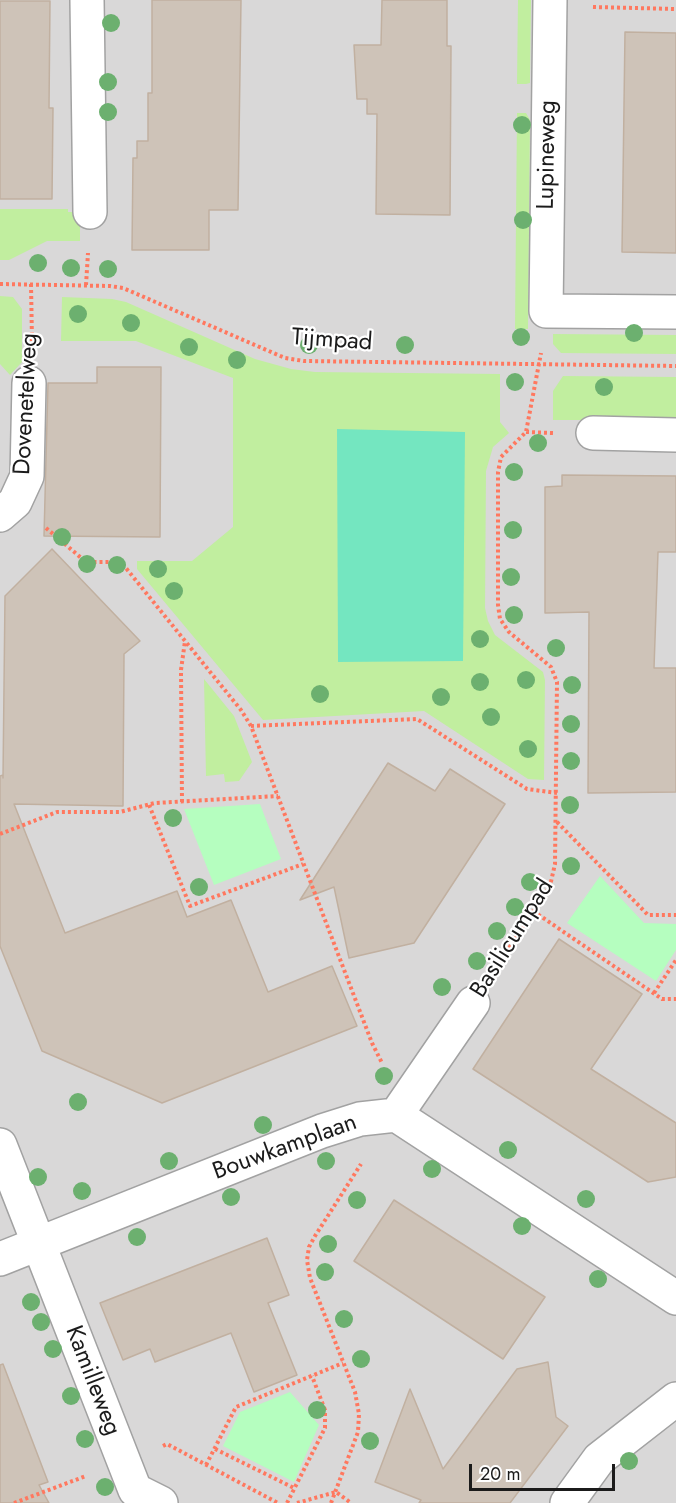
<!DOCTYPE html>
<style>
body{margin:0}
#map{position:relative;width:676px;height:1503px;overflow:hidden;background:#eeeadf;font-family:Jost,sans-serif}
canvas{display:block}
.scale{position:absolute;left:469px;top:1464px;width:146px;height:27px;box-sizing:border-box;border:3px solid #1b1b1b;border-top:0;padding-left:8px;font-size:18px;line-height:21px;white-space:nowrap;color:#1b1b1b;-webkit-text-stroke:4px #fff;paint-order:stroke}
</style>
<div id="map">
<canvas width="676" height="1503"></canvas>
<div class="scale">20 m</div>
</div>
<script>
const g = document.querySelector('canvas').getContext('2d');
g.lineJoin = 'round';
function paint(path, color) { g.fillStyle = color; g.fill(path, 'evenodd'); }
const shape = rows => new Path2D(rows.map(r => 'M' + r).join(''));
function stroke(path, color, width, dash) { g.strokeStyle = color; g.lineWidth = width; g.lineCap = dash ? 'butt' : 'round'; g.setLineDash(dash || []); g.stroke(path); }
function label(font, color, halo, rows, align = 'center') {
  g.font = font + ' Jost,sans-serif'; g.lineWidth = 4.5; g.setLineDash([]); g.textBaseline = 'middle'; g.strokeStyle = halo; g.fillStyle = color; for (const [text, x, y, turn = 0] of rows) {
    g.save(); g.translate(x, y); g.rotate((+turn || 0) * Math.PI / 180); g.textAlign = isNaN(turn) ? turn : align; if (halo) g.strokeText(text, 0, 0); g.fillText(text, 0, 0); g.restore();
  }
}
const residential = shape([
 [0,0,676,0,676,1503,0,1503]
]);
const grass = shape([
 [518,0,531,0,530,78,530,83,526,84,517,84],
 [517,113,526,113,530,120,528,329,515,329],
 [0,209,68,209,68,212,80,212,80,241,47,241,9,260,0,260],
 [0,296,13,297,22,309,22,362,10,375,0,364],
 [62,297,112,299,126,302,255,359,291,369,315,372,500,374,500,422,509,433,493,447,486,471,485,608,488,621,495,635,543,672,545,680,544,780,528,779,424,711,263,720,137,569,137,561,192,561,233,527,233,378,136,341,61,341],
 [553,334,676,335,676,354,561,353,553,344],
 [563,376,676,377,676,420,553,420,553,391],
 [204,679,234,716,252,762,239,781,225,782,224,774,206,776]
]);
const park = shape([
 [260,804,281,859,214,885,184,809],
 [600,876,644,923,676,924,676,950,656,981,567,923],
 [290,1392,319,1425,294,1482,223,1446,240,1412]
]);
const pitch = shape([
 [337,429,465,432,463,661,338,662]
]);
const building = shape([
 [152,0,241,0,238,210,209,210,209,250,132,250,133,158,137,158,137,141,148,141,148,93,152,93,152,0],
 [382,0,447,0,447,46,451,46,450,215,376,214,377,114,367,114,367,99,357,99,354,45,381,45,382,0],
 [0,1,50,1,49,108,53,108,52,199,0,199,0,1],
 [625,32,676,33,676,253,622,252,625,32],
 [97,367,161,367,160,537,44,536,48,383,97,383,97,367],
 [562,475,676,476,676,552,658,552,654,668,676,668,676,792,588,793,589,612,545,613,545,487,562,486,562,475],
 [52,549,140,641,124,654,123,806,14,804,65,933,177,891,187,917,231,900,268,992,332,966,357,1026,162,1103,42,1051,0,946,0,776,3,775,3,778,5,596,52,549],
 [388,763,435,791,450,769,505,804,414,943,349,958,334,887,300,900,388,763],
 [559,939,642,994,591,1069,676,1123,676,1177,648,1182,473,1069,559,939],
 [394,1200,545,1297,503,1359,354,1261,394,1200],
 [267,1238,289,1295,268,1303,297,1375,254,1392,231,1333,155,1362,150,1349,123,1360,100,1303,267,1238],
 [548,1362,556,1417,568,1426,510,1503,419,1503,421,1500,375,1482,410,1389,443,1469,517,1369,548,1362],
 [3,1364,48,1482,39,1485,49,1503,0,1503,0,1365,3,1364]
]);
const path = shape([
 [593,7,676,9],
 [0,284,110,286,123,288,285,358,304,361,676,366],
 [31,284,32,341],
 [86,285,88,253],
 [526,432,553,433],
 [46,528,86,562,121,562,241,710,251,726,372,1043,382,1063],
 [251,726,417,719,527,789,557,793],
 [182,802,181,670,185,641],
 [149,805,190,906,303,864],
 [557,822,648,915,676,915],
 [0,834,57,812,120,812,155,803,278,796],
 [533,911,662,999,676,999],
 [496,968,550,886,555,864,557,682,551,667,509,632,500,619,498,605,498,472,501,457,526,432,541,353],
 [654,993,676,960],
 [163,1446,167,1444,278,1503],
 [215,1449,294,1488],
 [206,1465,236,1407,343,1363],
 [14,1503,86,1476],
 [287,1503,325,1428,325,1410,312,1376],
 [297,1503,336,1492,351,1503],
 [331,1503,358,1432,359,1414,355,1392,310,1278,307,1260,309,1247,315,1236,361,1164]
]);
const minor = shape([
 [87,0,90,212],
 [550,0,546,311,676,312],
 [593,433,676,435],
 [0,515,15,502,27,476,29,383],
 [396,1115,473,1003],
 [0,1145,135,1490,161,1503],
 [0,1259,322,1131,360,1119,396,1115,676,1298],
 [567,1503,599,1459,676,1399]
]);
const trees = [
 [111,23],
 [108,82],
 [108,112],
 [522,125],
 [523,220],
 [38,263],
 [71,268],
 [108,269],
 [78,314],
 [131,323],
 [634,333],
 [521,337],
 [309,345],
 [405,345],
 [189,347],
 [237,360],
 [515,382],
 [604,387],
 [538,443],
 [514,472],
 [513,530],
 [62,537],
 [87,564],
 [117,565],
 [158,569],
 [511,577],
 [174,591],
 [514,615],
 [480,639],
 [556,648],
 [526,680],
 [480,682],
 [572,685],
 [320,694],
 [441,697],
 [491,717],
 [571,724],
 [528,749],
 [571,761],
 [570,805],
 [173,818],
 [571,866],
 [530,882],
 [199,887],
 [515,907],
 [497,931],
 [477,961],
 [442,987],
 [384,1076],
 [78,1102],
 [263,1125],
 [508,1150],
 [169,1161],
 [326,1161],
 [432,1169],
 [38,1177],
 [82,1191],
 [231,1197],
 [586,1199],
 [357,1200],
 [522,1226],
 [137,1237],
 [328,1244],
 [325,1272],
 [598,1279],
 [31,1302],
 [344,1319],
 [41,1322],
 [53,1349],
 [361,1359],
 [71,1396],
 [317,1410],
 [85,1439],
 [370,1441],
 [629,1461],
 [105,1487]
];
const streetNames = [
 ["Lupineweg",548,155,-89],
 ["Tijmpad",332,341,4],
 ["Dovenetelweg",27,404,-87],
 ["Basilicumpad",513,939,-58],
 ["Bouwkamplaan",285,1148,-20],
 ["Kamilleweg",92,1381,69]
];
paint(residential, '#d9d8d8');
paint(grass, '#c1ee9f');
paint(park, '#b5febf');
paint(pitch, '#74e6c0');
paint(building, '#cec3b8');
stroke(building, '#c1b0a0', 1.5);
stroke(minor, '#a2a2a2', 36);
stroke(path, '#ff785f', 4, [3, 3]);
stroke(minor, '#fff', 33);
g.fillStyle = '#6cb06f';
for (const [x, y] of trees) { g.beginPath(); g.arc(x, y, 9, 0, 2 * Math.PI); g.fill(); }
label('24px', '#1b1b1b', '#fff', streetNames);
</script>
